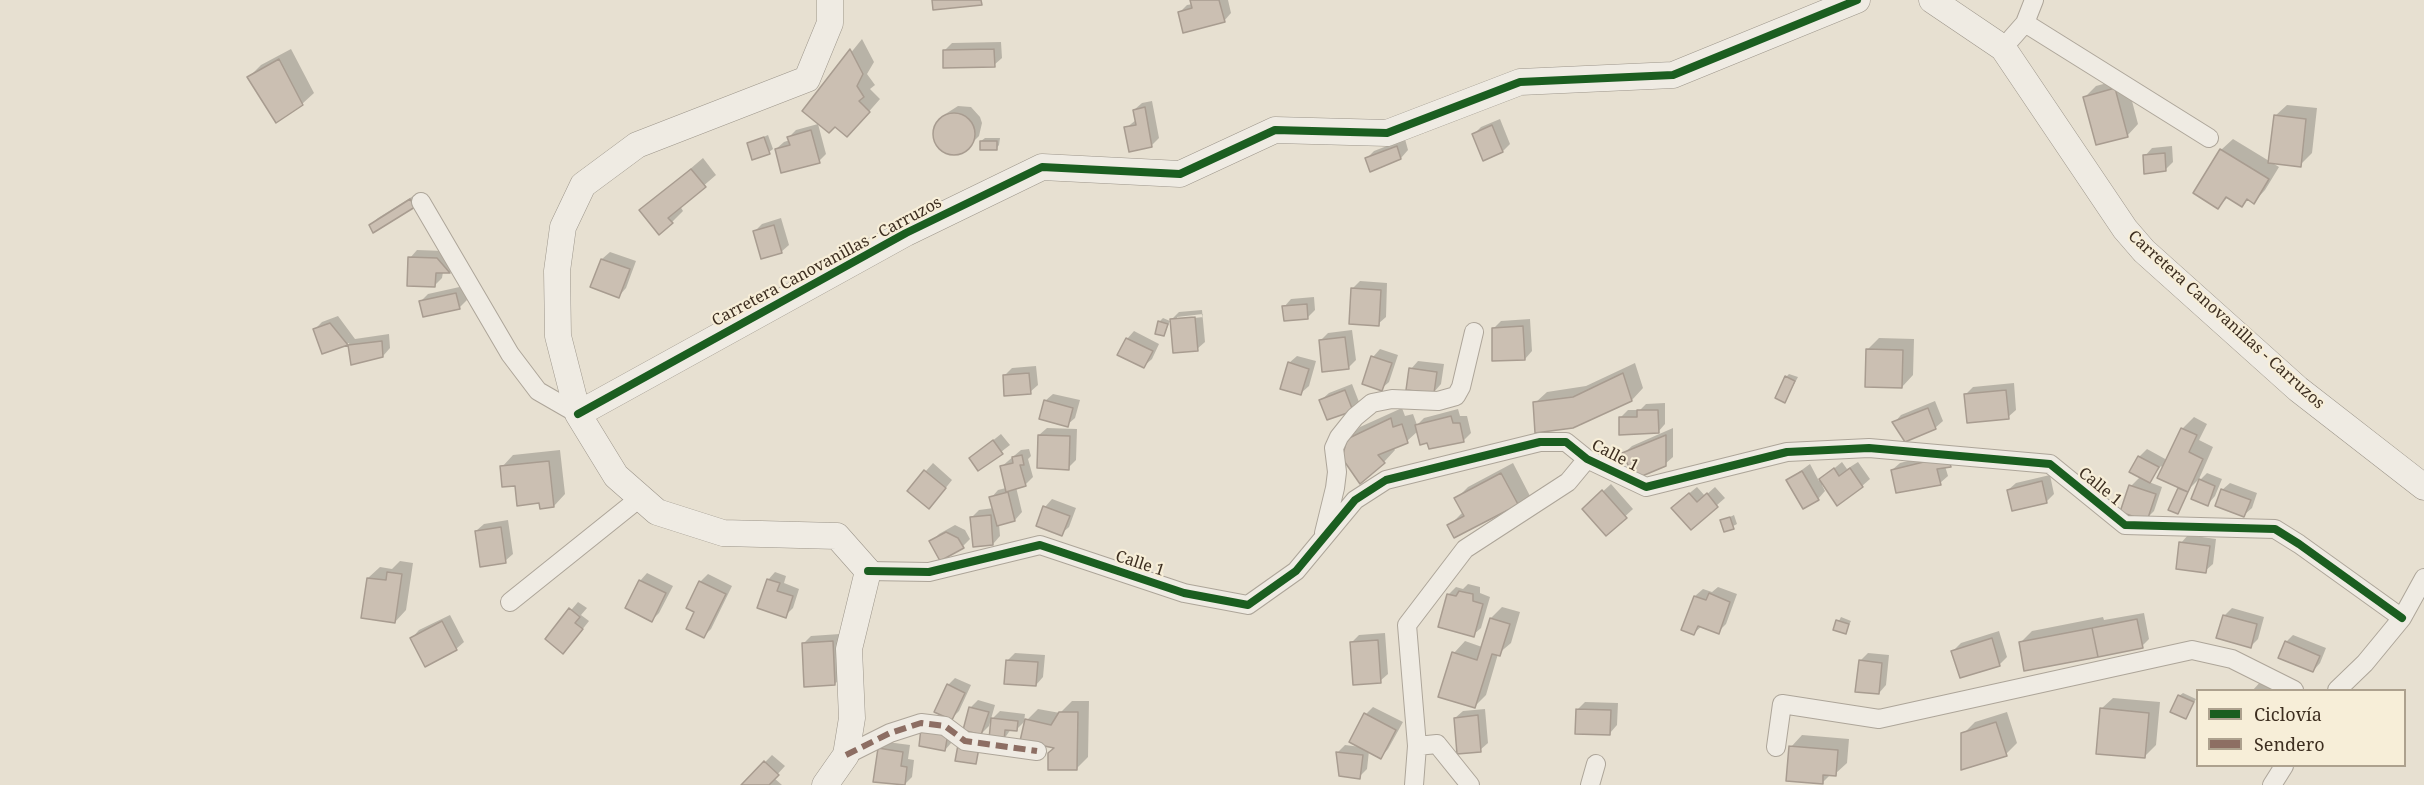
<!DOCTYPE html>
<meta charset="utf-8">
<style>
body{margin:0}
#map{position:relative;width:2424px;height:785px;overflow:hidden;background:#e7e0d1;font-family:"Noto Serif",serif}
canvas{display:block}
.legend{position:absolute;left:2196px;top:689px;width:210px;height:78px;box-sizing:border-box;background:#f7eed8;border:2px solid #ada18e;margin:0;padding:8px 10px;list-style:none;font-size:18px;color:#3d2e20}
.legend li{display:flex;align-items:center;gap:12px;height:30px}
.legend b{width:30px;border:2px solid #ada18e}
</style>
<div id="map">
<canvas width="2424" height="785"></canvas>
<ul class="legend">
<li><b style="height:8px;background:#1b5e20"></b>Ciclovía</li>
<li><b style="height:8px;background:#8d6e63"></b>Sendero</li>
</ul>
</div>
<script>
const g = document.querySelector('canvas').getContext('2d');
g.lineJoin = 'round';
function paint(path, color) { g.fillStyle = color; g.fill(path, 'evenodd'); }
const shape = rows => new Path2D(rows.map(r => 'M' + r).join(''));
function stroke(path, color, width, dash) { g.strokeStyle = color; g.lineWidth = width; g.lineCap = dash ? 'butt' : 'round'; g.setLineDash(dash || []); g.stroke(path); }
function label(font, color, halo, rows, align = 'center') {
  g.font = font + ' "Noto Serif",serif'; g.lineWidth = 4.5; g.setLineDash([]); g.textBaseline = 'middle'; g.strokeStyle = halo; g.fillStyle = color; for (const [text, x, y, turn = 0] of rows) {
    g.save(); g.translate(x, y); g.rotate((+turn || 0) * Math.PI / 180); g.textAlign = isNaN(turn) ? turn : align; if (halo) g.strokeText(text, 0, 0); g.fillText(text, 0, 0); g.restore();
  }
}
const shadow = shape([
 [1192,0,1228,0,1231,13,1224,21,1179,13,1187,5,1193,4],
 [862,39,874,62,867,74,875,85,870,89,880,99,858,124,835,125,804,111],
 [1001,42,1002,58,994,65,944,51,952,43],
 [291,49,314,93,302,104,249,77,261,65],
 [2126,78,2138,124,2127,136,2085,97,2096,86],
 [1152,101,1159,138,1151,146,1126,128,1136,120,1134,110,1142,103],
 [2287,105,2317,108,2312,153,2300,165,2275,116],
 [958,106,971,107,980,117,982,123,979,136,971,144,961,152,948,153,938,145,934,133,936,126,947,113],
 [1500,119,1510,144,1503,151,1474,134,1481,127],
 [818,124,826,154,819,161,776,149,784,142,790,140,789,137,796,130],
 [768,135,773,149,769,152,748,144],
 [985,138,1000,138,999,145,996,149,981,141],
 [1405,139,1408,150,1401,158,1367,158,1374,151],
 [2233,139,2279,167,2265,190,2254,202,2248,198,2242,205,2228,197,2218,207,2221,150],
 [2172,146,2173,162,2165,170,2145,156,2152,148],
 [703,158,716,175,680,206,683,211,672,222,641,211],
 [418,193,421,198,370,225,378,218],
 [781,218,789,245,781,252,755,231,762,224],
 [417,250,444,251,457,265,450,272,443,272,442,278,435,285,410,258],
 [610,252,636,261,626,288,619,296,602,259],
 [1360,281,1387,283,1386,317,1378,324,1352,289],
 [464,286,467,300,459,308,421,301,428,294],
 [1314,297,1315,310,1308,317,1284,307,1291,299],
 [1202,310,1205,342,1197,349,1171,320,1179,312],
 [1203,314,1203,317,1177,320,1177,317],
 [338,316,355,339,389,334,390,348,383,356,352,363,349,343,322,352,315,329,322,322],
 [1163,318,1170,321,1164,335,1159,322],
 [1530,319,1532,351,1525,359,1493,329,1501,321],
 [1352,330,1356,360,1348,368,1320,341,1328,333],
 [1134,331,1159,344,1152,359,1144,366,1127,339],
 [1879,338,1914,339,1913,375,1902,387,1868,349],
 [1380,349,1398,355,1389,382,1381,389,1364,383,1373,357],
 [1297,356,1316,361,1309,386,1301,393,1289,363],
 [1418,361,1444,364,1441,384,1434,392,1411,369],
 [1635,363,1643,388,1632,400,1572,427,1535,403,1547,392,1586,386],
 [1036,366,1038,385,1030,392,1004,376,1012,368],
 [1789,374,1798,377,1785,401,1786,377],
 [2014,383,2016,410,2008,417,1966,394,1973,387],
 [1352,384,1359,402,1352,409,1321,400,1329,393],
 [1053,394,1080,400,1075,418,1067,425,1045,401],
 [1935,401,1943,421,1935,428,1894,423,1901,415],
 [1665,403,1665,424,1658,432,1620,418,1628,410,1640,410,1646,404],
 [1402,408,1405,416,1413,414,1417,425,1424,418,1458,409,1460,416,1467,416,1471,433,1464,440,1428,441,1418,431,1407,441,1393,447,1395,450,1384,462,1348,439,1360,427],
 [2194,417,2207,424,2199,440,2213,447,2199,479,2191,487,2178,512,2181,487,2161,466,2149,482,2162,487,2154,511,2146,519,2131,486,2140,477,2139,457,2147,449,2167,460,2182,429],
 [1047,428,1077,429,1076,460,1068,468,1039,435],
 [1673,428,1673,457,1665,464,1624,453,1632,446],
 [1001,434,1010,445,979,469,971,458],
 [1029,449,1031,456,1028,459,1033,477,1025,485,1016,487,1022,512,1015,520,999,524,1000,536,993,544,972,517,979,510,994,508,991,498,998,490,1006,488,1001,467,1021,450],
 [1955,449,1957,458,1950,465,1945,466,1948,476,1940,483,1892,470,1900,463],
 [560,450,565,494,554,506,516,484,502,467,513,455],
 [1842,462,1847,469,1858,462,1870,479,1862,486,1824,484,1822,485,1825,491,1818,499,1788,480,1810,464,1819,481],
 [933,463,952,480,936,500,909,490],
 [1513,463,1530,496,1519,507,1508,508,1449,526,1463,512,1456,499,1468,487],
 [2207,473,2222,479,2215,496,2208,504,2200,480],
 [2050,475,2054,494,2047,501,2008,490,2016,483],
 [2230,483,2257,493,2252,508,2244,515,2222,490],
 [1611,484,1633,509,1606,534,1584,509],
 [1697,487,1705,496,1715,487,1725,498,1691,528,1681,500],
 [1052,499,1076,508,1069,527,1061,534,1045,507],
 [1734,515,1737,524,1725,530,1722,521],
 [508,520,513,554,505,561,476,531,484,524],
 [955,525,965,530,970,539,963,546,931,542,939,534],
 [2188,535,2216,539,2213,564,2205,571,2181,543],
 [400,561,413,563,406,610,395,622,368,578,380,567,392,569],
 [775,572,786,576,784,583,799,589,793,608,785,616,768,580],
 [647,573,673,586,659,613,652,620,640,581],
 [708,574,732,586,711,629,704,636,696,611,700,582],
 [1468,584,1480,587,1480,593,1490,597,1481,628,1473,635,1448,595,1456,587,1463,589],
 [1718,587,1737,594,1726,624,1718,632,1702,626,1694,633,1683,629,1695,596,1703,589,1712,592],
 [578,602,587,608,581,615,589,621,570,645,547,639],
 [1502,607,1520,612,1511,643,1498,654,1486,695,1474,707,1454,653,1465,641,1482,647,1491,618],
 [2232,608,2264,617,2258,639,2251,646,2224,616],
 [2144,613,2149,639,2142,646,2020,643,2032,631,2103,617,2104,620],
 [450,615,464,642,456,649,412,638,419,630],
 [1841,617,1851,621,1845,633,1835,629],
 [1999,631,2007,657,2000,664,1961,676,1953,651,1961,643],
 [1385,633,1388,674,1380,681,1352,642,1359,635],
 [840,634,842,676,835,684,803,644,811,636],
 [2293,635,2326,648,2320,663,2313,671,2286,642],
 [1015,653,1045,655,1043,677,1036,685,1007,661],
 [1868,653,1889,655,1886,685,1879,693,1860,661],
 [955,678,971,685,959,711,952,718,948,685],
 [2262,680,2280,690,2253,690],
 [2183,693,2196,699,2186,717,2179,696],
 [2113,698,2160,702,2156,745,2144,757,2101,709],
 [978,700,995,705,989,726,981,734,964,729,971,707],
 [1072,701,1089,701,1088,757,1076,769,1027,720,1038,709,1060,713],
 [1585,702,1618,703,1617,725,1610,733,1577,710],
 [1373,707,1403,722,1388,749,1381,757,1369,751,1367,769,1359,777,1340,774,1338,752,1345,745,1361,747,1366,714],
 [1485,709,1488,743,1480,750,1455,718,1463,711],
 [1000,711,1025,714,1024,722,1016,730,1011,729,1004,739,992,719],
 [2007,712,2017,743,2006,754,1963,734,1975,722],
 [930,721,952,742,945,750],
 [1802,735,1849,739,1847,763,1835,774,1831,774,1822,783,1791,747],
 [887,742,910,745,908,759,914,760,912,777,904,785,875,781,880,749],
 [772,755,785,766,774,778,782,785,743,785]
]);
const building = shape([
 [932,0,981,0,982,5,933,10,932,0],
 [1190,0,1219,0,1225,22,1183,33,1178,12,1192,8,1190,0],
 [850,49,863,74,857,86,864,97,859,101,870,112,847,137,835,127,829,133,802,111,850,49],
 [994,49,995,67,943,68,943,50,994,49],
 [279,59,303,105,276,123,247,77,279,59],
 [2115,88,2128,137,2096,145,2083,97,2115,88],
 [1145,107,1152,147,1129,152,1124,127,1136,125,1133,110,1145,107],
 '933 134a21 21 0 1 1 42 0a21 21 0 1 1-42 0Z',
 [2274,115,2306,119,2301,167,2268,163,2274,115],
 [1492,125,1503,152,1483,161,1472,134,1492,125],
 [811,130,820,163,781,173,775,149,790,145,787,137,811,130],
 [764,137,770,154,752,160,747,143,764,137],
 [980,141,997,141,997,150,980,150,980,141],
 [1397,146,1401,159,1370,172,1365,158,1397,146],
 [2220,149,2269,179,2254,204,2247,199,2242,207,2226,197,2218,209,2193,193,2220,149],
 [2165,153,2166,171,2144,174,2143,155,2165,153],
 [691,169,706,187,668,218,673,223,659,235,639,210,691,169],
 [410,199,415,207,373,233,369,225,410,199],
 [774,225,782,253,761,259,753,231,774,225],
 [408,257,437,258,450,273,436,273,435,287,407,286,408,257],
 [601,259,630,269,619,298,590,287,601,259],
 [1351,288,1381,290,1379,326,1349,324,1351,288],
 [456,293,460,309,423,317,419,301,456,293],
 [1307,304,1308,319,1284,321,1282,306,1307,304],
 [1195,317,1198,351,1173,353,1170,319,1195,317],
 [1158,321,1168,324,1164,336,1155,334,1158,321],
 [330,323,348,345,322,354,313,329,330,323],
 [1523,326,1525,360,1492,361,1492,328,1523,326],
 [1345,337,1349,369,1322,372,1319,340,1345,337],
 [1126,338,1153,351,1144,368,1117,355,1126,338],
 [382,341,383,357,351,365,348,345,382,341],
 [1866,349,1903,350,1902,388,1865,387,1866,349],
 [1371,356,1392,363,1382,391,1362,384,1371,356],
 [1288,362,1309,369,1301,395,1280,389,1288,362],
 [1409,368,1437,372,1434,393,1406,390,1409,368],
 [1029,373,1031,394,1004,396,1003,375,1029,373],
 [1623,373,1632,401,1573,428,1535,433,1533,402,1573,397,1623,373],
 [1785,376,1795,381,1785,403,1775,398,1785,376],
 [1345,390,1353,411,1327,420,1319,400,1345,390],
 [2006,390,2009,419,1967,423,1964,394,2006,390],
 [1044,400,1073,408,1068,427,1039,419,1044,400],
 [1928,408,1936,429,1905,442,1892,422,1928,408],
 [1637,410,1658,410,1659,433,1619,435,1619,417,1637,417,1637,410],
 [1451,416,1453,423,1460,423,1464,442,1429,449,1427,443,1420,445,1415,425,1451,416],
 [1391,418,1393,427,1402,424,1408,443,1378,455,1385,463,1360,484,1342,458,1347,439,1391,418],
 [2181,428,2197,435,2189,452,2203,459,2188,492,2157,478,2181,428],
 [1038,435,1070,436,1069,470,1037,468,1038,435],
 [1666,435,1666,466,1635,479,1622,453,1666,435],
 [993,440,1003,454,978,471,969,458,993,440],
 [1022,455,1024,465,1020,465,1026,486,1006,492,1000,466,1013,463,1012,457,1022,455],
 [1948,456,1951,467,1937,469,1941,485,1896,493,1891,470,1948,456],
 [2138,456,2159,467,2150,483,2129,472,2138,456],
 [549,461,554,507,540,509,539,503,517,506,515,486,502,487,500,466,549,461],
 [1834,468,1839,476,1850,468,1863,487,1837,506,1819,479,1834,468],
 [924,470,946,488,929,509,907,491,924,470],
 [1802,471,1819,500,1803,509,1786,480,1802,471],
 [1501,473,1520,508,1509,514,1508,510,1454,538,1447,525,1464,516,1454,498,1501,473],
 [2199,479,2215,486,2208,506,2191,499,2199,479],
 [2042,481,2047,503,2012,511,2007,490,2042,481],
 [2129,485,2156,494,2147,521,2120,512,2129,485],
 [2178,488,2188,492,2178,514,2168,510,2178,488],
 [2221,489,2251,500,2244,517,2215,506,2221,489],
 [1602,490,1627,518,1606,536,1582,509,1602,490],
 [1008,492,1015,521,997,526,989,497,1008,492],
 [1689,493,1697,502,1707,493,1718,507,1691,530,1671,508,1689,493],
 [1043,506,1070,516,1062,536,1036,526,1043,506],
 [991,515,993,545,973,547,970,517,991,515],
 [1730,517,1734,529,1724,532,1720,520,1730,517],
 [501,527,506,563,480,567,475,531,501,527],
 [946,532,958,538,964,548,940,561,929,541,946,532],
 [2179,542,2210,546,2206,573,2176,569,2179,542],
 [387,572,402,574,395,623,361,618,367,578,386,580,387,572],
 [767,579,780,583,777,591,793,596,786,618,757,608,767,579],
 [639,580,666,593,652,622,625,608,639,580],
 [699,581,726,594,704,638,686,629,694,612,686,608,699,581],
 [1459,591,1473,594,1473,601,1483,604,1474,637,1438,627,1447,594,1456,596,1459,591],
 [1709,593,1730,602,1719,634,1698,626,1694,635,1681,630,1694,596,1706,600,1709,593],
 [569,608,580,617,575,623,583,629,563,654,545,639,569,608],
 [2223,615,2257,624,2251,648,2216,638,2223,615],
 [1490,618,1510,624,1500,656,1492,654,1475,708,1438,697,1452,652,1477,660,1490,618],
 [2137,619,2143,648,2098,657,2092,628,2137,619],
 [1836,620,1849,624,1846,634,1833,630,1836,620],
 [442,621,457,650,425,667,410,638,442,621],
 [2092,628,2098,657,2024,671,2019,642,2092,628],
 [1992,638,2000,666,1960,678,1951,651,1992,638],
 [1378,640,1381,683,1353,685,1350,642,1378,640],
 [833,641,835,685,804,687,802,643,833,641],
 [2285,641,2320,656,2313,672,2278,658,2285,641],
 [1006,660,1038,662,1036,686,1004,684,1006,660],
 [1859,660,1882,663,1879,694,1855,692,1859,660],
 [947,684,965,693,952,720,934,712,947,684],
 [2178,695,2194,702,2186,719,2170,712,2178,695],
 [969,707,989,712,981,735,963,730,969,707],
 [2100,708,2149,713,2145,758,2096,754,2100,708],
 [1576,709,1611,710,1610,735,1575,734,1576,709],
 [1059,712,1078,712,1077,770,1048,770,1048,753,1054,748,1020,741,1025,719,1051,725,1059,712],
 [1364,713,1396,730,1381,759,1349,742,1364,713],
 [1478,715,1481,752,1457,754,1454,718,1478,715],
 [991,718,1018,721,1017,731,1005,730,1004,741,989,739,991,718],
 [1996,722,2007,756,1961,770,1961,733,1996,722],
 [921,728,948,733,945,751,919,746,921,728],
 [958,745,979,748,976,764,955,761,958,745],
 [1789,746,1838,750,1836,776,1823,775,1823,784,1786,781,1789,746],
 [878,748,903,752,901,766,907,767,905,785,873,782,878,748],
 [1336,752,1363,755,1360,779,1339,776,1336,752],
 [764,761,779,775,769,785,741,785,764,761]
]);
const street = shape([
 [2025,23,2209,138],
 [2003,48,2025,23,2034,0],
 [421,202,510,354,538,391,578,414],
 [1324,533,1335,488,1337,472,1334,448,1339,437,1355,417,1372,403,1392,399,1438,401,1456,396,1461,387,1474,332],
 [868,571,929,572,1040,545,1184,593,1248,605,1296,571,1355,500,1386,480,1540,442,1566,442,1587,459,1646,487,1787,452,1869,448,2050,464,2125,525,2275,529,2299,544,2402,618],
 [510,602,641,497],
 [2337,690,2365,663,2402,618,2424,578],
 [1417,746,1437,744,1470,785],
 [1776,747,1782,704,1879,719,2192,650,2232,659,2294,690],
 [846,755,890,733,921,723,945,726,965,741,1037,751],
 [1414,785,1417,746,1407,625,1465,549,1568,482,1587,459],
 [1590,785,1596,764],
 [2272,785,2284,766]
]);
const secondary = shape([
 [1932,0,2003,48,2125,229,2144,251,2298,389,2424,487],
 [578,414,906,233,1042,167,1180,174,1275,130,1387,133,1520,82,1673,75,1857,0],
 [825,785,846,755,852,718,849,649,868,571,837,536,723,533,657,512,616,476,578,414,558,336,557,271,563,227,583,185,637,145,807,79,830,23,830,0]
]);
const quiet = shape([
 [846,755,890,733,921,723,945,726,965,741,1037,751]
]);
const cycleway = shape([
 [578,414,906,233,1042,167,1180,174,1275,130,1387,133,1520,82,1673,75,1857,0],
 [868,571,929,572,1040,545,1184,593,1248,605,1296,571,1355,500,1386,480,1540,442,1566,442,1587,459,1646,487,1787,452,1869,448,2050,464,2125,525,2275,529,2299,544,2402,618]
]);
const streetNames = [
 ["Carretera Canovanillas - Carruzos",827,262,-28],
 ["Carretera Canovanillas - Carruzos",2226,320,42],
 ["Calle 1",1615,456,27],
 ["Calle 1",2100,487,39],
 ["Calle 1",1140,564,18]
];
paint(shadow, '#0003');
paint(building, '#cbbfb2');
stroke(building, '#a89c90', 1.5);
stroke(street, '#ada599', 20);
stroke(secondary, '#9c958a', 27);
stroke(street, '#efebe3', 18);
stroke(secondary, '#efebe3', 26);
stroke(quiet, '#8d6e63', 6, [12, 6]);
stroke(cycleway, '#1b5e20', 8);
label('16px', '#3d2e20', '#f7eed8', streetNames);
</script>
